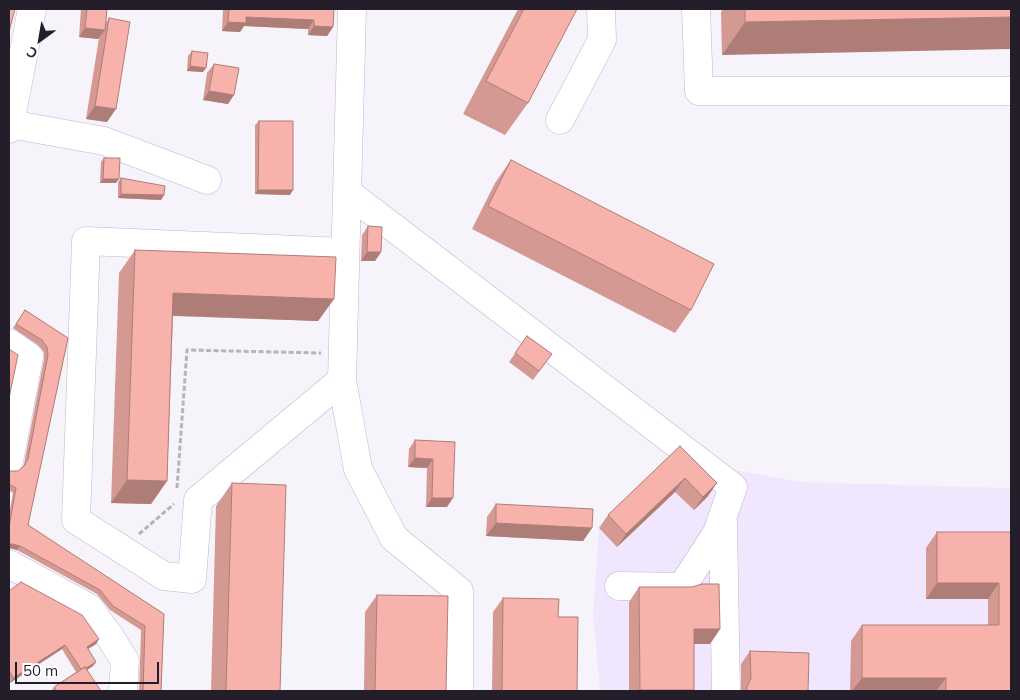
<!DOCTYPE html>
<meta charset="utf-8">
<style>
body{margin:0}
#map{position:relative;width:1020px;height:700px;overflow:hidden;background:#f6f4fa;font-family:Mulish,sans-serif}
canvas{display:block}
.frame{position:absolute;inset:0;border:10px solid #231e29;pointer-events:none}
.north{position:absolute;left:15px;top:15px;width:50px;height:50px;-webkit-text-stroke:4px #fff;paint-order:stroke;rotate:212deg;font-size:14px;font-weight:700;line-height:20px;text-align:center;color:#231e29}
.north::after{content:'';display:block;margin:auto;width:18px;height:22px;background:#231e29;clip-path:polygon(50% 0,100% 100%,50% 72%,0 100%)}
.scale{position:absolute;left:15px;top:662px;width:144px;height:22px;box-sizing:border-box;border:2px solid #231e29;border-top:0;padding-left:6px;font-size:15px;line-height:18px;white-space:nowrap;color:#231e29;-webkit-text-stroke:4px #fff;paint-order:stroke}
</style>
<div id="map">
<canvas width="1020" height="700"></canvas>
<div class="frame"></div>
<div class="north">С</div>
<div class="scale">50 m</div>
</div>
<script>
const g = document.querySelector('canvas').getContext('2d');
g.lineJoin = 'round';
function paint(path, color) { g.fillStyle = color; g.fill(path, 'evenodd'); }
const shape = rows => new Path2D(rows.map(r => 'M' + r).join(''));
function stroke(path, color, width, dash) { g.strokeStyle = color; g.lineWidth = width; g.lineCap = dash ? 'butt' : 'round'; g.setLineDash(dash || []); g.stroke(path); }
const built = shape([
 [672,459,802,482,1011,488,1011,691,600,691,593,615,599,528]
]);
const path = shape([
 [177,488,187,350,321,353],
 [139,534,174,504]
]);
const minor = shape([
 [352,9,342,380,358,469,394,538,459,591,459,691],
 [696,9,699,91,1011,91],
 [560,120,602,40,601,9],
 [10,124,104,141,207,180],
 [9,129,32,9],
 [347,192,733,487,717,533,682,587,619,586],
 [9,343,29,357,9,461],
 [342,380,198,500,192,579,164,576,76,520,86,241,345,252],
 [723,523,726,691],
 [9,564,89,608,110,637,125,661,123,691]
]);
const wall = shape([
 [81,9,107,9,105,24,109,18,107,122,86,119,99,38,98,39,79,37],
 [223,9,334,9,333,27,327,36,308,35,308,29,244,26,240,32,222,31],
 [518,9,577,9,528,103,505,135,463,114],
 [723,9,1011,9,722,55,721,12],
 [192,51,203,72,187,71,188,56],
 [214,64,228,104,203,100,207,73],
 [259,121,290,195,255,194,255,125],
 [104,158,116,183,100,183,101,162],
 [511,160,691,310,675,333,472,229,495,183],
 [121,178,164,195,161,200,118,198,118,182],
 [368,226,381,252,375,261,361,261,362,235],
 [135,250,334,299,318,321,173,316,167,481,151,504,111,503,119,273],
 [25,310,68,338,28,525,164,614,161,691,139,691,141,630,110,610,97,594,17,550,9,548,9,515,13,493,9,490,9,472,18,471,23,467,24,464,44,359,44,352,38,345,13,328],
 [527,336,552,354,533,380,509,362],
 [415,440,455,442,447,507,426,507,427,468,408,467,409,449],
 [680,446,708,496,694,510,675,492,617,547,599,528,608,515],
 [232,483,280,691,211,691,216,506],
 [496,504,592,528,583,541,486,536,487,517],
 [937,532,1011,532,1011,691,850,691,851,641,862,625,988,625,988,599,926,599,926,548],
 [639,587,720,629,710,644,694,644,694,690,693,691,629,691,629,602],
 [9,591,99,639,96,644,88,649,96,662,93,666,87,670,101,691,51,691,54,687,76,672,62,649,10,683,9,680],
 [377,595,446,691,364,691,365,612],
 [503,598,577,691,492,691,493,612],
 [750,651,808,691,741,691,741,664]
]);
const shadedWall = shape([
 [246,17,314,20,308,29,244,26,240,32,222,31,228,22],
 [1011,17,1011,49,722,55,745,22],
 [314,26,333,27,327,36,308,35],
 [85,28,105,30,98,39,79,37],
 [190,66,206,68,203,72,187,71],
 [209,91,234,95,228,104,203,100],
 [95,106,116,109,107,122,86,119],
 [103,179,119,179,116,183,100,183],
 [258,190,293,190,290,195,255,194],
 [121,194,164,195,161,200,118,198],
 [367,252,381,252,375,261,361,261],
 [173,293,334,299,318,321,157,315],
 [415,458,433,459,427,468,408,467],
 [685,478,675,492,617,547,626,534],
 [127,480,167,481,151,504,111,503],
 [717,483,708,496,694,510,703,497],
 [432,498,453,498,447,507,426,507],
 [496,523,592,528,583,541,486,536],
 [9,544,12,544,20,546,17,550,9,548],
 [937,583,999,583,988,599,926,599],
 [694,629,720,629,710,644,683,644],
 [99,639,96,644,83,652,87,647],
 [65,645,62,649,10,683,13,678],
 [96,662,93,666,78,676,82,671],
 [862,678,946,678,936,691,852,691],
 [640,690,694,690,693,691,640,691]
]);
const building = shape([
 [9,9,15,9,9,32,9,9],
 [87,9,107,9,105,30,85,28,87,9],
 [229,9,334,9,333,27,314,26,314,20,246,17,246,23,228,22,229,9],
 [524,9,577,9,528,103,486,81,524,9],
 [745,9,1011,9,1011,17,745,22,745,9],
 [109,18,130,22,116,109,95,106,109,18],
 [192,51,208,53,206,68,190,66,192,51],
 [214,64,239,68,234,95,209,91,214,64],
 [259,121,293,121,293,190,258,190,259,121],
 [104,158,120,158,119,179,103,179,104,158],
 [511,160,714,264,691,310,488,206,511,160],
 [121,178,165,186,164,195,121,194,121,178],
 [368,226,382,227,381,252,367,252,368,226],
 [135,250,336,257,334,299,173,293,167,481,127,480,135,250],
 [25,310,68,338,28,525,164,614,161,691,143,691,145,626,113,606,100,590,20,546,12,544,9,544,9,527,16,488,9,484,9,471,18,471,24,466,28,459,48,355,47,347,42,340,16,324,25,310],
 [527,336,552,354,539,371,515,353,527,336],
 [9,349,18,355,9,398,9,349],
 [415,440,455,442,453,498,432,498,433,459,415,458,415,440],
 [680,446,717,483,703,497,685,478,626,534,608,515,680,446],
 [232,483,286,485,280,691,226,691,232,483],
 [496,504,593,509,592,528,496,523,496,504],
 [937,532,1011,532,1011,691,946,691,946,678,862,678,862,625,999,625,999,583,937,583,937,532],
 [21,582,82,615,99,639,87,647,96,662,86,668,85,667,81,669,65,645,13,678,9,670,9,591,21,582],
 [702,584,719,584,720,629,694,629,694,690,640,690,639,587,692,587,702,584],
 [377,595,448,596,446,691,375,691,377,595],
 [503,598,559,599,558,617,578,617,577,691,502,691,503,598],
 [750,651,809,653,808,691,747,691,747,687,751,678,750,651],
 [85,667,101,691,57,691,54,687,85,667]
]);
paint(built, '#f0e7fe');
stroke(minor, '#c0b4d2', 29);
stroke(path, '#b6b3bb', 3, [5, 2.5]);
stroke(minor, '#fff', 28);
paint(wall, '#d59994');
paint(shadedWall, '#ae7d78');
paint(building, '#f8b2ac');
stroke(building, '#ae7d78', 1);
</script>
